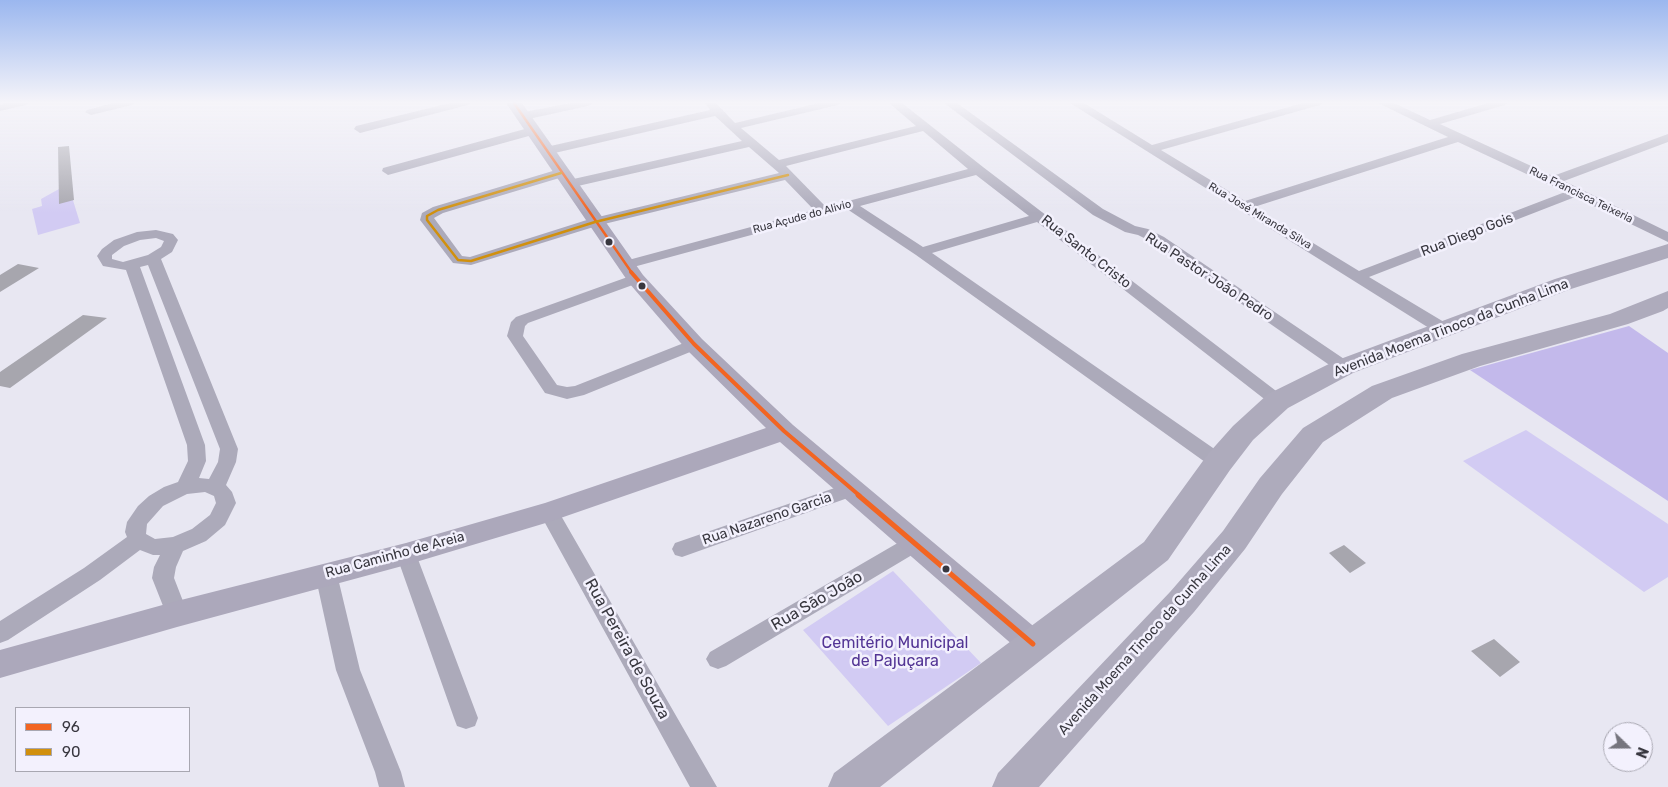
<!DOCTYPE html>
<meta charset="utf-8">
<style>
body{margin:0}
#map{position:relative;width:1668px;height:787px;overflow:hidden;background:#e8e7f2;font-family:Rubik,sans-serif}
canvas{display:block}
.legend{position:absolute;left:15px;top:707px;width:175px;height:65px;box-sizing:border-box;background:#f3f1fd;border:1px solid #a8a7b1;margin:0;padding:6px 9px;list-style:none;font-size:15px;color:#38373f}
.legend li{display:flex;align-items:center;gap:10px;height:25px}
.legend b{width:25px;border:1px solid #a8a7b1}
.north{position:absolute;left:1603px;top:722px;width:50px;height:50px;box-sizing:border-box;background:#f3f1fd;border:1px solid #a8a7b1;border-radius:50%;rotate:112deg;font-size:14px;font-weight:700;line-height:20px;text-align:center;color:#38373f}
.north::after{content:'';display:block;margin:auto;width:18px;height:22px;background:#76757e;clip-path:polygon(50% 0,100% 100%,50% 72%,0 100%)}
</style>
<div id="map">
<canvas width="1668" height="787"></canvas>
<ul class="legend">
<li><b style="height:6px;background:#f26522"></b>96</li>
<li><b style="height:6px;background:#d1900d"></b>90</li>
</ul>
<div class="north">N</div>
</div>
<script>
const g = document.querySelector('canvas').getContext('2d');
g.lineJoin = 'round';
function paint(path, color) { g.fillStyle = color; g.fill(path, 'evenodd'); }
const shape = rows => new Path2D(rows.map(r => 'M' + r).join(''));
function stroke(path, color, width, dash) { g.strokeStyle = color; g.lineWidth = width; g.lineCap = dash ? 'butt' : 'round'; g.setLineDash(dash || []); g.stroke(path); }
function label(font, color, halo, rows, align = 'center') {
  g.font = font + ' Rubik,sans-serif'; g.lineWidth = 5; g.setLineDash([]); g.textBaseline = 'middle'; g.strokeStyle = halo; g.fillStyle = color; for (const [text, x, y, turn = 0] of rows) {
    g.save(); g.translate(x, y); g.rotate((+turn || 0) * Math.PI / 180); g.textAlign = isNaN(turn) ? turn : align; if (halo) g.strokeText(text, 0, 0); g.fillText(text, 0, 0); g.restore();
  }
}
const green = shape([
 [68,184,80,223,38,235,32,209,42,206,41,199],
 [1526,430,1668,524,1668,577,1644,592,1463,461],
 [893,571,981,663,888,726,803,630]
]);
const forest = shape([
 [1629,326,1668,353,1668,501,1470,370]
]);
const building = shape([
 [69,146,74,200,59,204,58,147],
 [18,264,39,268,0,292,0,275],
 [83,315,107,318,10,388,0,386,0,372],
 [1344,545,1366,563,1350,573,1329,553],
 [1494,639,1520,662,1500,677,1471,651]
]);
const street = shape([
 [6,103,28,103,26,105,0,111,0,105,6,103],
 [113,103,134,103,132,105,91,115,85,112,87,110,113,103],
 [450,103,470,103,468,105,360,133,354,129,356,126,450,103],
 [571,103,594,103,588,106,524,120,518,116,524,112,571,103],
 [705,103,716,103,735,123,819,103,840,103,838,105,741,128,779,160,916,126,889,103,902,103,983,167,1284,397,1287,401,1284,405,1278,407,1272,405,1037,222,932,253,1226,457,1228,462,1226,467,1219,469,1212,467,916,255,847,209,626,269,621,268,619,265,621,262,814,210,785,180,600,225,471,265,453,263,420,220,422,213,433,207,556,170,566,170,567,173,566,176,443,213,434,218,462,256,470,257,590,219,779,173,749,147,569,188,562,184,569,180,742,141,715,116,546,155,540,151,546,147,710,110,705,103],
 [923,131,968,169,826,207,786,166,923,131],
 [976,175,1029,216,923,247,860,206,976,175],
 [944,103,957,103,1103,209,1135,226,1148,229,1164,237,1350,363,1352,367,1350,371,1344,372,1338,371,1154,243,1138,235,1125,232,1093,215,944,103],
 [1070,103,1084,103,1152,145,1303,103,1322,103,1320,105,1161,150,1245,201,1448,137,1378,103,1394,103,1430,120,1488,103,1507,103,1505,105,1440,124,1553,176,1668,134,1668,142,1564,181,1668,232,1668,242,1575,197,1369,277,1449,325,1451,329,1449,333,1443,334,1437,333,1070,103],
 [1458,142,1565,192,1359,271,1254,207,1458,142],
 [532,127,536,128,538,131,536,134,388,175,382,171,383,168,532,127],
 [156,230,173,234,178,240,172,252,161,259,238,449,236,462,226,485,232,492,236,503,225,525,206,541,183,551,176,567,174,578,188,614,185,621,177,623,169,621,152,578,154,567,160,555,153,555,140,550,100,580,8,640,0,643,0,621,84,568,127,537,125,532,127,522,138,506,149,496,164,487,178,482,188,461,187,445,126,270,103,266,97,256,102,249,114,240,137,232,156,230],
 [156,238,164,241,161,247,148,255,123,262,112,259,112,255,124,246,140,240,156,238],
 [148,265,220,449,218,462,209,479,199,478,206,461,205,445,140,267,148,265],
 [205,492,214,496,216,503,210,515,192,529,173,537,155,539,146,534,147,524,163,506,187,494,205,492],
 [636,274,641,276,644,279,641,282,528,323,525,326,523,336,557,385,567,387,575,386,694,339,700,340,702,344,700,348,584,395,567,399,545,393,507,336,511,322,516,317,636,274],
 [852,482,859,484,862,489,859,494,682,557,675,555,672,549,675,543,852,482],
 [549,504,556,507,717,787,690,787,539,512,542,507,549,504],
 [915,535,922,537,925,543,922,549,726,666,718,669,710,666,706,659,710,652,908,537,915,535],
 [406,546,413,548,416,554,478,718,475,726,466,729,457,726,454,718,396,554,399,548,406,546],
 [326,565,334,568,337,574,360,670,401,772,405,787,379,787,375,772,336,670,315,574,318,568,326,565]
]);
const secondary = shape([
 [506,103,522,103,643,275,702,339,793,425,1044,635,1048,644,1044,653,1033,657,1022,653,780,442,549,522,406,565,177,627,0,678,0,650,177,601,406,543,545,503,766,428,686,349,629,283,506,103]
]);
const primary = shape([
 [1668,244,1668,258,1571,289,1353,373,1288,408,1253,440,1230,470,1168,560,880,787,828,787,834,773,1144,542,1208,454,1233,426,1268,394,1335,361,1555,279,1668,244],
 [1668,291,1668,308,1663,311,1628,324,1480,366,1392,398,1323,442,1282,494,1245,549,1194,612,1039,787,992,787,998,773,1170,592,1223,531,1260,478,1303,428,1372,386,1462,354,1610,314,1668,291]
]);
const bus1Far2 = shape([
 [514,103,632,273]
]);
const bus1Far1 = shape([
 [631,272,694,344,784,431,860,496]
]);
const bus1 = shape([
 [858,495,1033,644]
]);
const bus2 = shape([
 [561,173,438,210,427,216,427,220,458,260,471,261,595,222,788,175]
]);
const markers = [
 [609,242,4.5,"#38373f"],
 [642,286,4.5,"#38373f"],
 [946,569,4.5,"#38373f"]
];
const farStreetnames = [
 ["Rua Francisca Teixeria",1581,195,26],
 ["Rua José Miranda Silva",1260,216,31],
 ["Rua Açude do Alivio",802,217,-15]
];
const streetNames = [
 ["Rua Diego Gois",1467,235,-21],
 ["Rua Santo Cristo",1086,252,38],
 ["Rua Pastor João Pedro",1209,277,33],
 ["Avenida Moema Tinoco da Cunha Lima",1451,328,-21],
 ["Rua Nazareno Garcia",767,519,-19],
 ["Rua Caminho de Areia",395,555,-15],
 ["Avenida Moema Tinoco da Cunha Lima",1145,640,-48]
];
const nearStreetnames = [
 ["Rua São João",817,601,-30],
 ["Rua Pereira de Souza",627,649,61]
];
const nearParknames = [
 ["Cemitério Municipal",895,643],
 ["de Pajuçara",895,661]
];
paint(green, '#d2cbf3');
paint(forest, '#c3b9eb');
paint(building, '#a7a6ae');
paint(street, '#acaaba');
paint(secondary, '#aca8bb');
paint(primary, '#aeabbc');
stroke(bus1Far2, '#f26522', 2.5);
stroke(bus1Far1, '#f26522', 4);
stroke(bus1, '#f26522', 5);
stroke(bus2, '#d1900d', 2.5);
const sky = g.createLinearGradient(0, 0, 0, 213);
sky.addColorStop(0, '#9bb7ef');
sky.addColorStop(0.48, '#f5f4f9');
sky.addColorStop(1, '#f5f4f900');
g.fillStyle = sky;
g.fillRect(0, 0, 1668, 213);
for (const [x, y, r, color] of markers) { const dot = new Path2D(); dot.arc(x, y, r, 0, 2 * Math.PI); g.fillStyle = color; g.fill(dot); stroke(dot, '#f3f1fd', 2); }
label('11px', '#38373f', '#f3f1fd', farStreetnames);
label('14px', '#38373f', '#f3f1fd', streetNames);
label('16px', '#38373f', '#f3f1fd', nearStreetnames);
label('16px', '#533595', '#f3f1fd', nearParknames);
</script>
